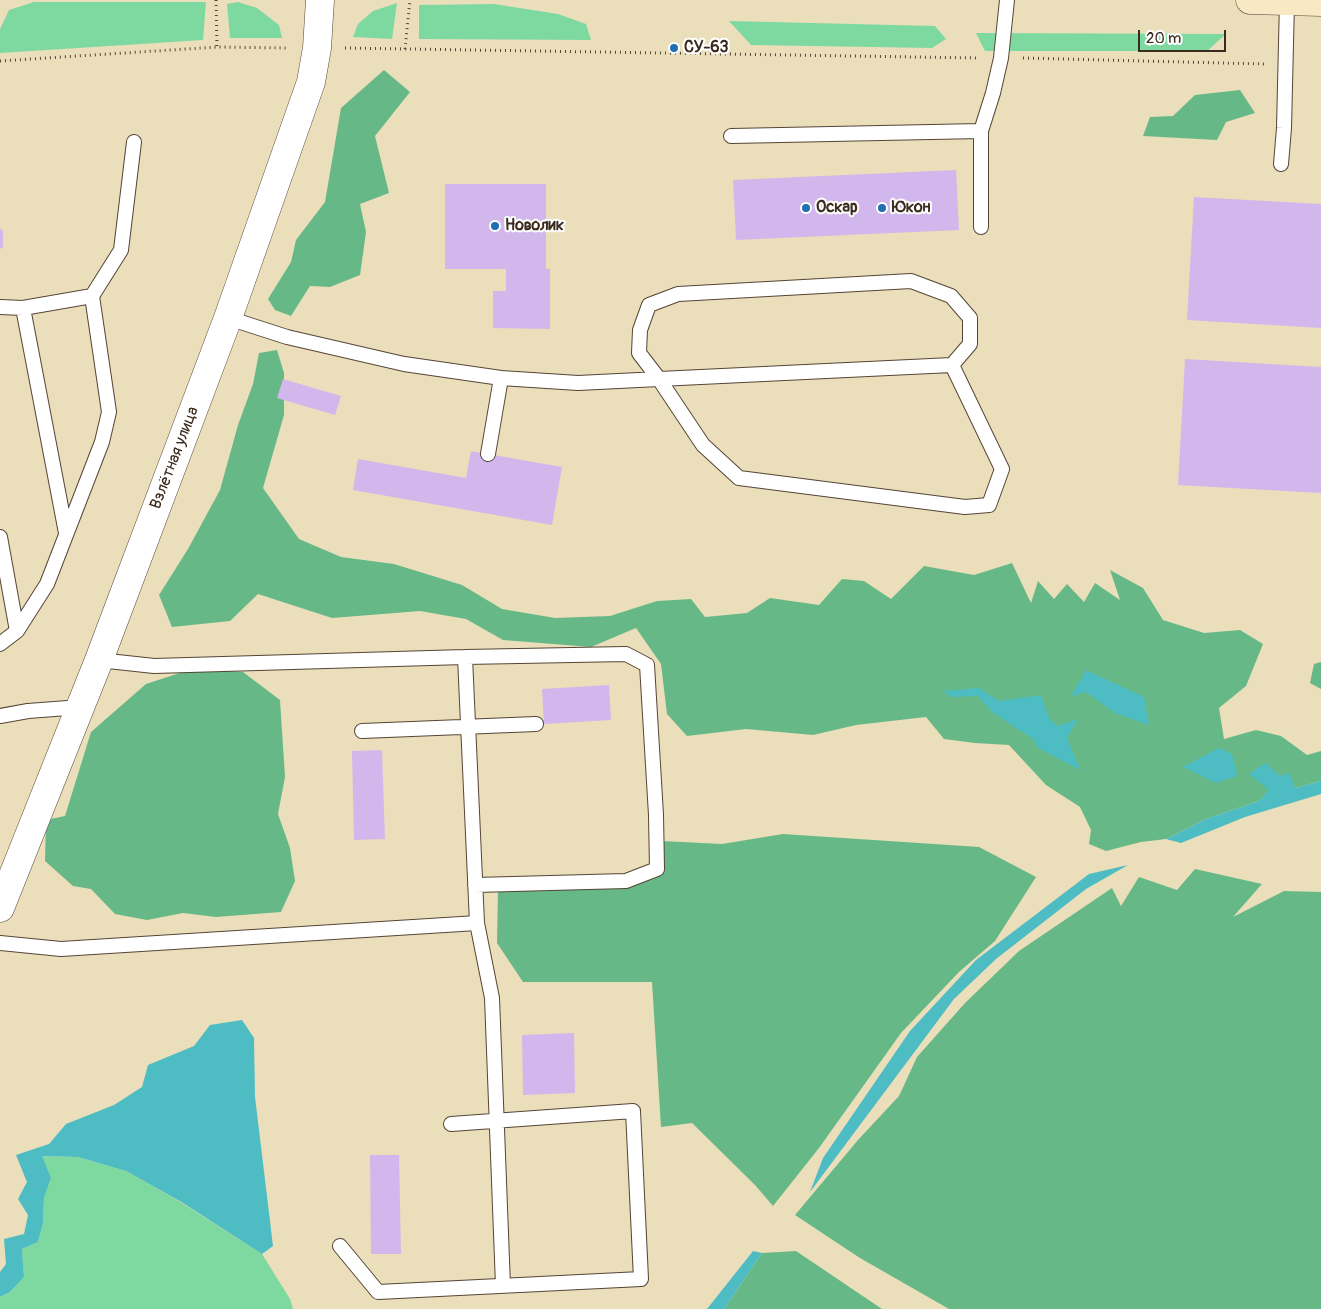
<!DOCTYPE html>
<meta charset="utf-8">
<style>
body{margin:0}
#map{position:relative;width:1321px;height:1309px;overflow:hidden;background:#ebdebb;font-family:Pangolin,sans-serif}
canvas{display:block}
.scale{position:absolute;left:1138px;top:30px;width:88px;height:22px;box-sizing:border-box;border:2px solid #3b2a1e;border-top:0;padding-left:6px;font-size:15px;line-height:18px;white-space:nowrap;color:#3b2a1e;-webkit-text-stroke:4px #fff;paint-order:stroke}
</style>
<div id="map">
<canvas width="1321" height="1309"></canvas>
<div class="scale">20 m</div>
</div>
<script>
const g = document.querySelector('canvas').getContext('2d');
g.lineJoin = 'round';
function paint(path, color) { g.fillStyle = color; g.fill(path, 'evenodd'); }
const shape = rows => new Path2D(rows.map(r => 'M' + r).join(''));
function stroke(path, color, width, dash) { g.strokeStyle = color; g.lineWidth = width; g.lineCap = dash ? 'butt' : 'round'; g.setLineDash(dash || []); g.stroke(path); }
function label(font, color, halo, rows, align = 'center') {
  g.font = font + ' Pangolin,sans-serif'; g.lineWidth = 4; g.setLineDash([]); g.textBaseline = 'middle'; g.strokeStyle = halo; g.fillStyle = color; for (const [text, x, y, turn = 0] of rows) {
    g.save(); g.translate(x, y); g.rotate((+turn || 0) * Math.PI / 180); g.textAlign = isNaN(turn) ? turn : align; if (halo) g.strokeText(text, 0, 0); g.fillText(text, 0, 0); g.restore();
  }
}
const green = shape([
 [34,2,206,2,203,40,0,53,0,29,9,10],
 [238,2,257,8,279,25,282,38,230,38,227,4],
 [397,3,392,39,353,37,358,24,373,11],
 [494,4,558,14,586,24,591,40,419,39,419,5],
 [729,21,935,26,946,39,932,48,751,45],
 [976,33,1226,34,1207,51,985,51],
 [41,1156,78,1157,126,1171,182,1203,262,1254,290,1299,293,1309,0,1309,0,1297,10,1292,24,1277,22,1249,38,1242,43,1223,44,1198,51,1178]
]);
const forest = shape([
 [384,70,410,92,375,136,389,193,360,204,366,232,360,275,330,287,310,286,291,316,275,310,268,299,291,262,296,240,325,202,341,108],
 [1240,90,1255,113,1226,122,1217,140,1143,136,1150,117,1173,116,1195,95],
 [277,350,284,373,284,415,263,488,299,539,341,557,394,564,462,585,502,609,555,618,610,616,657,601,691,599,705,617,747,613,770,598,819,605,842,579,864,581,891,599,924,566,974,575,1012,563,1031,603,1038,581,1054,599,1067,584,1084,602,1095,583,1120,600,1110,570,1143,588,1163,620,1204,633,1240,630,1263,644,1246,686,1219,708,1224,739,1256,730,1281,736,1307,755,1321,751,1321,781,1295,788,1269,791,1259,801,1206,819,1166,839,1141,842,1106,851,1089,844,1091,830,1080,807,1046,785,1009,745,975,743,944,739,926,717,856,725,813,735,746,729,687,736,667,714,661,664,636,628,591,647,503,640,466,619,420,611,332,618,258,594,230,621,172,627,159,595,188,549,220,490,238,425,253,384,259,353],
 [1321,662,1321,689,1310,683,1314,664],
 [192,669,243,672,280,700,285,777,278,814,290,848,295,881,281,912,216,917,183,913,147,920,115,914,91,889,73,886,45,861,46,820,65,816,91,732,146,684],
 [783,834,979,847,1036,877,995,941,959,972,901,1033,819,1148,773,1206,755,1185,692,1123,661,1127,652,982,523,982,497,943,498,889,654,879,662,841,722,844],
 [1195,869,1262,884,1233,917,1284,891,1321,892,1321,1309,949,1309,860,1258,795,1215,858,1140,899,1096,917,1057,965,1003,1019,951,1112,888,1121,906,1139,877,1177,890],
 [796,1251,882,1309,724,1309,762,1253]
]);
const water = shape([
 [1086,670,1144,697,1149,725,1115,713,1086,692,1071,696],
 [979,688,999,701,1041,695,1049,718,1057,726,1078,719,1067,738,1080,770,1038,748,1033,739,992,712,978,696,951,697,943,691],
 [1219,748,1232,754,1237,776,1216,783,1183,767],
 [1265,763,1280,776,1289,773,1295,788,1321,781,1321,794,1245,817,1181,843,1166,839,1206,819,1259,801,1269,790,1249,774],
 [1128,865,1086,889,996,959,954,999,810,1192,823,1158,910,1031,976,960,1089,874],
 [242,1020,254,1038,255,1097,273,1246,262,1254,183,1203,126,1171,78,1157,42,1156,51,1178,44,1198,43,1223,38,1242,22,1249,24,1277,10,1292,0,1297,0,1272,6,1264,4,1239,24,1234,28,1215,18,1199,27,1182,16,1155,49,1144,66,1124,114,1105,142,1087,148,1065,194,1046,210,1025],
 [753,1251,762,1253,724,1309,707,1309]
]);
const building = shape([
 [956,170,959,230,736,240,733,180],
 [445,184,546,184,546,269,550,269,550,329,493,328,493,291,506,291,506,269,445,269],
 [1194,197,1321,204,1321,328,1187,320],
 [0,228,3,231,3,247,0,249],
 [1185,359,1321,367,1321,493,1178,485],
 [283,379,341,396,335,415,277,398],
 [471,451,562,467,552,525,353,490,358,459,466,478],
 [609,685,611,720,544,724,542,689],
 [382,750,385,839,354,840,352,751],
 [574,1033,575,1093,523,1095,522,1035],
 [370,1155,399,1155,401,1254,371,1254]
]);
const path = shape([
 [216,0,217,47],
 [345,48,979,58],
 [405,49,410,0],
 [1023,58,1264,64],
 [0,61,217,47,289,48]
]);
const lane = shape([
 [731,136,981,131],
 [1281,164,1284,128,1287,1],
 [981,227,981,131,993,93,1001,58,1007,0],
 [0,307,23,308,92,296,121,250,134,142],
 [23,308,66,533],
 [228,318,287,337,404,364,501,378,578,383,659,379,952,365,970,344,970,318,951,296,911,281,678,294,649,305,640,330,639,353,659,379,703,445,739,478,965,507,989,505,1002,469,952,365],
 [488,454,501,378],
 [0,537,17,631],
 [0,644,17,631,47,584,102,442,109,412,92,296],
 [465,657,477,923,492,998,503,1286],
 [99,660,154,666,465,657,626,654,647,665,656,815,657,869,626,881,475,885],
 [0,716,28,711,81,707],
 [362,731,536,724],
 [0,943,61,949,477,923],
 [340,1246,378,1292,641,1279,633,1111,451,1124]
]);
const street = shape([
 [0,908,99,660,228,318,311,82,317,48,320,0]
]);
const secondary = shape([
 [1250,0,1321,2]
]);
const markers = [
 [674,48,5,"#1f6fb2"],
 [806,208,5,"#1f6fb2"],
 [882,208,5,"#1f6fb2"],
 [495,226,5,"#1f6fb2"]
];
const poiNames = [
 ["СУ-63",684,48],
 ["Оскар",816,208],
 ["Юкон",892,208],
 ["Новолик",505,226]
];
const streetNames = [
 ["Взлётная улица",175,458,-69]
];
paint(green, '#7ed9a0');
paint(forest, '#66b986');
paint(water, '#4dbcc3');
paint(building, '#d2b7ed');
stroke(lane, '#554536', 16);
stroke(street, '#554536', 29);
stroke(secondary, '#554536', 29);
stroke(path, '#554536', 3, [1, 4]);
stroke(lane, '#fff', 14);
stroke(street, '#fff', 28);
stroke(secondary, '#f8e8c3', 28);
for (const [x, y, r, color] of markers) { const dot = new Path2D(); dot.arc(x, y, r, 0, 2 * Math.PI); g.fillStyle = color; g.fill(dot); stroke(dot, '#fff', 2); }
label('bold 16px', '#3b2a1e', '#fff', poiNames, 'left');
label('16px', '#3b2a1e', '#fff', streetNames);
</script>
